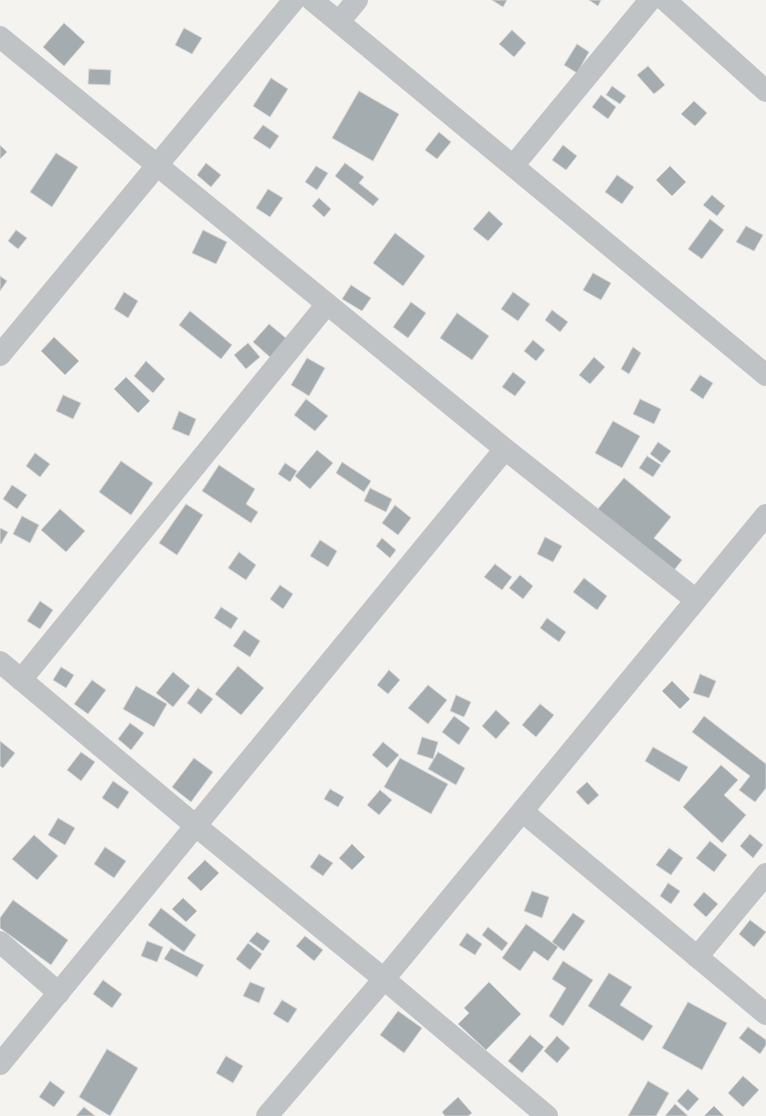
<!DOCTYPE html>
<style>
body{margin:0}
canvas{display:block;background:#f4f3f0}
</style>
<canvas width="766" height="1116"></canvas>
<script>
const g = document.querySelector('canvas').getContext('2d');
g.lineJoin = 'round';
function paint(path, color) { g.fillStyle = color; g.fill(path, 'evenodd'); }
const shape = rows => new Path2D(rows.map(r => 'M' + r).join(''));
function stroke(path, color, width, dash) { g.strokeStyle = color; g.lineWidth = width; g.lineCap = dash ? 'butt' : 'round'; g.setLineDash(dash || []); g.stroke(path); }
const building = shape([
 [492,0,507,0,503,7,492,0],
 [589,0,601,0,598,6,589,0],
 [64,23,85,42,64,66,43,47,64,23],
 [184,28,202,38,192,54,175,45,184,28],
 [512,30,526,43,514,57,499,44,512,30],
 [577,44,589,52,577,73,564,65,577,44],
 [648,66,665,85,654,94,637,75,648,66],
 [89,69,111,70,110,85,88,84,89,69],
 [271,78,288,89,270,117,253,106,271,78],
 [612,86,626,96,620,104,606,95,612,86],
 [359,91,399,114,373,161,332,138,359,91],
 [601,95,616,107,608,119,592,107,601,95],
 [694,101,707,113,695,126,681,114,694,101],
 [263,125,279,136,270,149,253,138,263,125],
 [439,132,451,142,437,159,425,150,439,132],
 [0,145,7,152,0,159,0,145],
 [563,145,577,156,566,170,552,160,563,145],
 [56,153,78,167,52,207,30,192,56,153],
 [206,163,221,175,211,187,197,175,206,163],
 [345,163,364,177,359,183,379,199,373,206,335,176,345,163],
 [316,166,328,173,317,190,305,182,316,166],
 [670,166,686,182,672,196,656,180,670,166],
 [617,175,634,187,622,204,605,192,617,175],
 [268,189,283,198,270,217,256,208,268,189],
 [712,195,725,206,717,216,703,205,712,195],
 [319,198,331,209,324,217,312,206,319,198],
 [489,211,503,224,488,241,473,229,489,211],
 [710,219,724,230,702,259,688,249,710,219],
 [746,226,763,235,754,251,736,242,746,226],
 [16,230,27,238,18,249,8,241,16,230],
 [203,230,227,242,216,264,192,253,203,230],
 [395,233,425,256,403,286,373,263,395,233],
 [593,273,611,283,601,300,583,290,593,273],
 [0,276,7,281,0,291,0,276],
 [351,285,371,298,362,311,342,299,351,285],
 [124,292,138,301,128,318,114,309,124,292],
 [513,292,530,304,518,321,501,309,513,292],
 [411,302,426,313,408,338,393,327,411,302],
 [552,310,568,322,560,332,545,320,552,310],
 [190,311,232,345,221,359,179,325,190,311],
 [457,313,489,336,472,360,440,338,457,313],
 [269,324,287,339,271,358,253,342,269,324],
 [54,337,79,361,65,375,41,351,54,337],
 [533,340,545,350,536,361,524,351,533,340],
 [248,343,260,357,246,369,234,355,248,343],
 [633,347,641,353,629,374,621,369,633,347],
 [594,357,605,367,590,384,579,375,594,357],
 [307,358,325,368,309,396,291,385,307,358],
 [146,361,165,379,153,393,134,376,146,361],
 [513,372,526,382,515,396,502,387,513,372],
 [700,375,713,383,703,399,690,390,700,375],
 [126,377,150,401,138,413,114,389,126,377],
 [63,395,81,403,73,419,56,411,63,395],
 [306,399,328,416,315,431,294,415,306,399],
 [640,399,661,409,654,424,633,414,640,399],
 [179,411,196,419,189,436,172,429,179,411],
 [613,421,640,436,622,468,595,453,613,421],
 [658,442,671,451,662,463,650,454,658,442],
 [317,450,333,463,310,489,295,476,317,450],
 [35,453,50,464,40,477,26,466,35,453],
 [647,456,661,465,653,477,639,468,647,456],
 [121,461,153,483,131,515,99,492,121,461],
 [342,462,371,481,364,492,336,473,342,462],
 [285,463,297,471,290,482,278,474,285,463],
 [219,465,255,489,246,504,258,512,251,523,202,491,219,465],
 [624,478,671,517,654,538,682,560,668,578,592,516,624,478],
 [12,485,27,495,17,509,3,499,12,485],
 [370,488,392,499,386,512,364,501,370,488],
 [186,504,203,515,177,555,159,543,186,504],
 [395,505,411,518,398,535,382,523,395,505],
 [60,509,85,531,66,552,41,530,60,509],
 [22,516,39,525,30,543,13,534,22,516],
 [0,528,8,532,1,544,0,543,0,528],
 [545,537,562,546,553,562,537,554,545,537],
 [382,538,396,550,390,558,376,546,382,538],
 [320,540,337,551,328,567,310,556,320,540],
 [239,552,256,565,246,580,228,568,239,552],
 [495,564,512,577,502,590,484,577,495,564],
 [520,575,533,586,523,599,509,588,520,575],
 [584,578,607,596,597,610,573,592,584,578],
 [280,585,293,594,283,609,270,599,280,585],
 [40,601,53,610,40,629,27,621,40,601],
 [221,607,238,618,231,629,214,618,221,607],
 [547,618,566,632,559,642,540,628,547,618],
 [244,630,260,641,250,657,233,646,244,630],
 [238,666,264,688,241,715,215,694,238,666],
 [61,667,74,675,66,688,53,680,61,667],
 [389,670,400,680,388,694,377,685,389,670],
 [173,672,190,686,173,707,156,693,173,672],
 [700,674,716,681,709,698,693,693,700,674],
 [92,680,106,690,88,714,74,704,92,680],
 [672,681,690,699,680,709,662,691,672,681],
 [428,685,447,700,428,724,408,708,428,685],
 [136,686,167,704,154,727,123,709,136,686],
 [198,688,213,699,201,714,187,703,198,688],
 [456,695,471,702,464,717,450,711,456,695],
 [540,704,554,715,536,737,522,725,540,704],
 [496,710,510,723,496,739,482,726,496,710],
 [454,716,470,728,459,745,442,732,454,716],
 [704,716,766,764,766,788,755,802,739,790,750,776,692,732,704,716],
 [130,723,144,733,131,750,118,739,130,723],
 [422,737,438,742,433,759,417,754,422,737],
 [0,741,15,753,3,768,0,766,0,741],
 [383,742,399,755,387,768,372,755,383,742],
 [653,747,688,767,679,782,645,761,653,747],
 [81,752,95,762,81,781,67,770,81,752],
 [438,752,465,768,456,785,428,769,438,752],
 [194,758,213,772,191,802,172,787,194,758],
 [400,758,448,784,431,814,384,787,400,758],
 [721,765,738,780,724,795,746,815,722,843,683,807,721,765],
 [113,781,129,792,118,809,102,798,113,781],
 [587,782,599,795,588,805,576,792,587,782],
 [330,789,344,797,338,807,324,799,330,789],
 [380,790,392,800,379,815,367,805,380,790],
 [58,818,75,828,65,845,48,835,58,818],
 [750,834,763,845,753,858,740,846,750,834],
 [34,835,58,856,37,880,12,859,34,835],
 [710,841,727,855,714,872,696,858,710,841],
 [352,844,365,857,352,870,339,858,352,844],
 [105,847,126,861,114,878,94,864,105,847],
 [669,848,683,858,671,875,656,865,669,848],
 [319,854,333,863,323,876,310,867,319,854],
 [205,860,219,873,201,891,187,878,205,860],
 [668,883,680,891,671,904,660,896,668,883],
 [532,891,549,897,542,918,524,911,532,891],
 [704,892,718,904,706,917,693,905,704,892],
 [183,898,197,911,186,922,172,909,183,898],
 [13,900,68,940,51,965,0,928,0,918,13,900],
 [161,908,196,935,184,952,148,925,161,908],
 [573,913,585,921,564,951,552,942,573,913],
 [750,920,766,932,754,947,739,934,750,920],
 [526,924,558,947,548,961,534,951,520,971,502,958,526,924],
 [488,927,508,943,502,951,482,935,488,927],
 [257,932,270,941,263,951,249,941,257,932],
 [467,933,482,944,475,955,459,945,467,933],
 [305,936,323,950,314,961,296,946,305,936],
 [147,941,163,947,157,962,141,956,147,941],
 [248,943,262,954,250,970,236,959,248,943],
 [171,948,204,965,197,977,164,959,171,948],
 [563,961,593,980,563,1026,549,1016,566,988,552,979,563,961],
 [609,973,632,987,620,1005,653,1026,643,1041,588,1006,609,973],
 [103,980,122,994,112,1008,93,994,103,980],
 [250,982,265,988,259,1003,243,996,250,982],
 [489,982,521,1014,486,1050,458,1024,469,1013,464,1008,489,982],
 [282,1000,297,1009,288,1023,273,1014,282,1000],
 [688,1002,727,1023,702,1070,662,1048,688,1002],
 [398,1011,422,1028,404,1053,380,1035,398,1011],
 [748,1027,766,1040,766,1045,760,1054,739,1038,748,1027],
 [530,1035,544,1047,522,1073,508,1061,530,1035],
 [557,1036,570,1048,557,1063,544,1051,557,1036],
 [107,1049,138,1068,110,1116,79,1097,107,1049],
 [226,1056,243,1066,233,1083,216,1073,226,1056],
 [743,1076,759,1090,743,1107,728,1093,743,1076],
 [50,1081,65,1092,54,1107,39,1097,50,1081],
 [648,1081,669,1093,656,1116,628,1116,648,1081],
 [688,1089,699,1099,688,1111,677,1101,688,1089],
 [458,1097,472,1113,468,1116,445,1116,442,1112,458,1097],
 [675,1104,688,1116,665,1116,675,1104],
 [714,1106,724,1116,704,1116,714,1106],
 [84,1107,95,1116,76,1116,84,1107]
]);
const minor = shape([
 [312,0,766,375],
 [665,0,766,91],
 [339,22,357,0],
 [0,37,505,449,696,600],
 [513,166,650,0],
 [0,355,294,0],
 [0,662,196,826,384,979,547,1116],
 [21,680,327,304],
 [522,811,766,1014],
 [0,942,59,993],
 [697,957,766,874],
 [0,1064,505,449],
 [267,1116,384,979,766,515]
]);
paint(building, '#a4acb0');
stroke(building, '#d5d5d3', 1);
stroke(minor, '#bfc3c6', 22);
</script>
